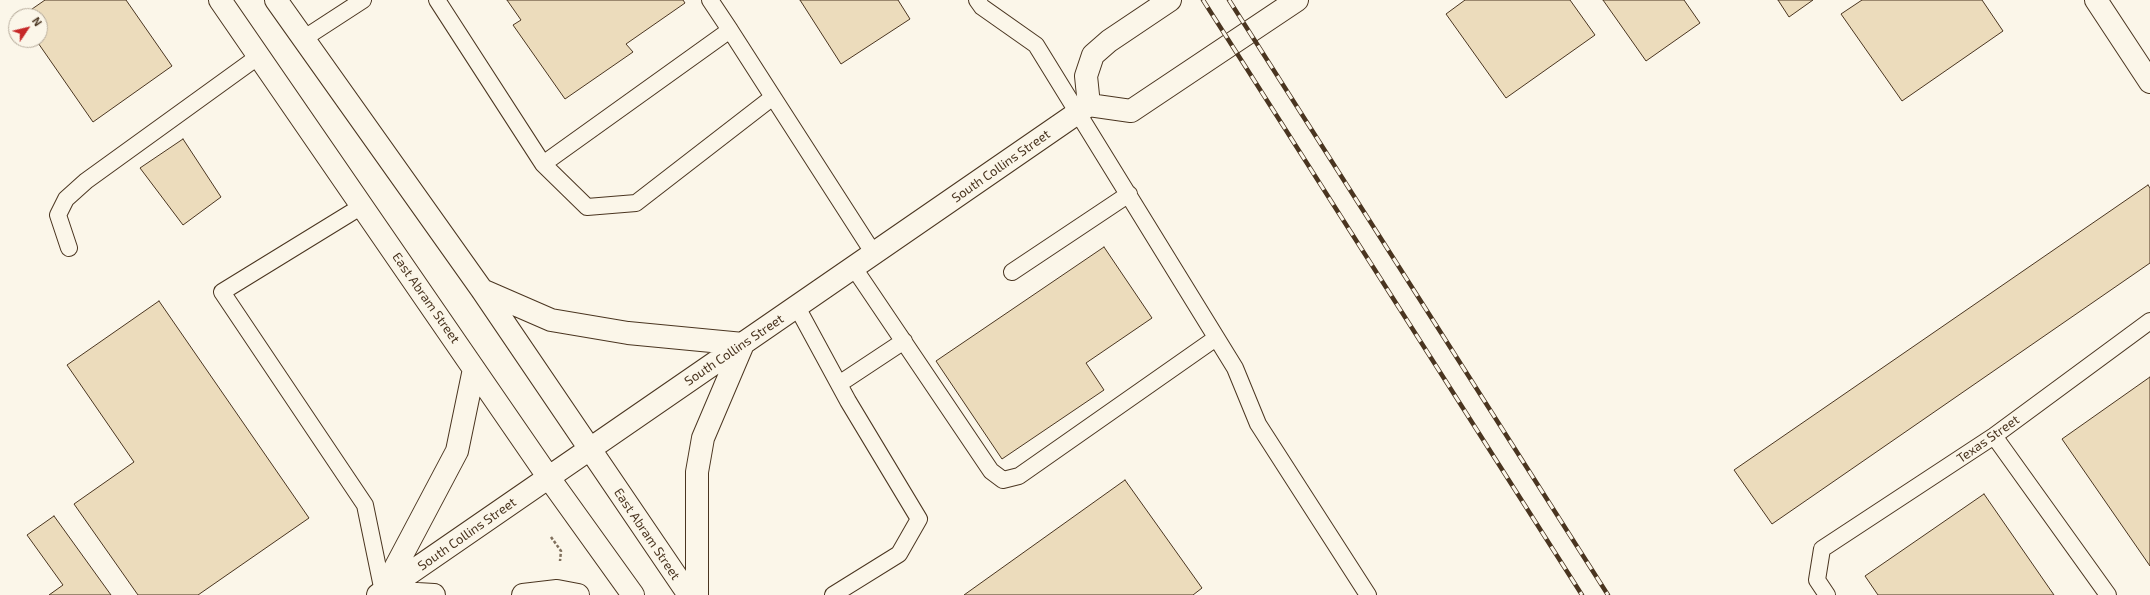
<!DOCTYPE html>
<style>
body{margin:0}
#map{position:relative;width:2150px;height:595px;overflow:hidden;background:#fbf6e9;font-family:"Exo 2",sans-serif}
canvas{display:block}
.north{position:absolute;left:8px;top:8px;width:40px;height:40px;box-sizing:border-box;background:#fbf6e9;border:1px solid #b4a999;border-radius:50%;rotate:55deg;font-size:11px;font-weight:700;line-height:16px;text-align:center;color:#4a3520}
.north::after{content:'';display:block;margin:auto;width:14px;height:18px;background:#c62828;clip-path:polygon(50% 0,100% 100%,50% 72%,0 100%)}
</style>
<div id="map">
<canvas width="2150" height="595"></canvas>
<div class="north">N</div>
</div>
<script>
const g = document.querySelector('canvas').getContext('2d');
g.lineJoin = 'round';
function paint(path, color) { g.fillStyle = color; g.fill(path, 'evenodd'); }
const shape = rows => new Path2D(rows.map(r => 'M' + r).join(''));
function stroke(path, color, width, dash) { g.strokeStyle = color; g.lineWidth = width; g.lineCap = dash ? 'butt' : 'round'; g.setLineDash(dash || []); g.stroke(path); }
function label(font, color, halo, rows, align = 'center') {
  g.font = font + ' "Exo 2",sans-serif'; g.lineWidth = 3; g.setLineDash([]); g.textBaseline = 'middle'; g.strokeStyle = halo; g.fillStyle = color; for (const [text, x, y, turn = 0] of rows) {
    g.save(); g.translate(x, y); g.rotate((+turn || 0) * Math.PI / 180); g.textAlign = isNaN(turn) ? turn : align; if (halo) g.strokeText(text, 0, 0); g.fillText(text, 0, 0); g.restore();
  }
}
const building = shape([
 [45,0,126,0,172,66,93,122,36,40,40,40,40,16,22,16,45,0],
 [507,0,683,0,685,3,626,44,633,52,565,99,513,25,521,20,507,0],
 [800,0,898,0,910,19,841,64,800,0],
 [1465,0,1570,0,1595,35,1506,98,1446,14,1465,0],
 [1603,0,1684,0,1700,23,1646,61,1603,0],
 [1778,0,1813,0,1789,17,1778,0],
 [1862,0,1982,0,2003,31,1902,101,1841,14,1862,0],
 [183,139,221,197,183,225,140,168,183,139],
 [2148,185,2150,188,2150,263,1772,524,1734,470,2148,185],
 [1104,247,1152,318,1086,363,1104,390,1002,459,936,361,1104,247],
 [159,301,309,518,198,595,138,595,74,504,134,462,67,365,159,301],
 [2150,377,2150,566,2062,439,2150,377],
 [1125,480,1202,588,1193,595,964,595,1125,480],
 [1984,494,2054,595,1878,595,1865,576,1984,494],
 [54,516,111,595,49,595,63,585,27,535,54,516]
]);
const path = shape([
 [551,537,561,551,560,561]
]);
const service = shape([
 [437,0,543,164,587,207,636,203,773,97,874,254],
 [710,0,730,30],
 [977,0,982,7,1036,45,1235,368,1258,424,1368,595],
 [303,39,363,0],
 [543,164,730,30,773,97],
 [362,206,222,292,365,505,383,592],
 [69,248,58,215,66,199,86,181,259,56],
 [854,268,991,471,1003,480,1019,476,1216,338],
 [1012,272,1129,194],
 [797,307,848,401,919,519,899,554,833,595],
 [839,384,904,341],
 [1994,436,2108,595],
 [1827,595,1817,580,1822,549,1994,436,2150,321]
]);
const minor = shape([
 [2096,0,2150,82]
]);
const secondary = shape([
 [220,0,549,478,633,595],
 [276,0,482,290,689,595],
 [1089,105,1086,76,1093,55,1109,41,1170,0],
 [482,290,551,320,628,333,743,344],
 [384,589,457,451,474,369],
 [383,592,434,595],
 [378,595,1089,105,1131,111,1297,0],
 [523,595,557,591,578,595],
 [697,595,697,472,703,438,743,344]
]);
const rail = shape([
 [1203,0,1582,595],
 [1229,0,1608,595]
]);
const streetNames = [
 ["South Collins Street",1001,166,-35],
 ["East Abram Street",426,298,55],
 ["South Collins Street",734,350,-34],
 ["Texas Street",1988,439,-35],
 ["South Collins Street",467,534,-35],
 ["East Abram Street",647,534,56]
];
paint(building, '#ecdcbc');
stroke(building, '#4a3520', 1);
stroke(service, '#4a3520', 18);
stroke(minor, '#4a3520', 24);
stroke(secondary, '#4a3520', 24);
stroke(path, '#7f6f5c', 2.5, [3, 2]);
stroke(service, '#fbf6e9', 16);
stroke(minor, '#fbf6e9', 22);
stroke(secondary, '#fbf6e9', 22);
stroke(rail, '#4a3520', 4.5);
stroke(rail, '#fbf6e9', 3, [9]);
label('13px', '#4a3520', '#fbf6e9', streetNames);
</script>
